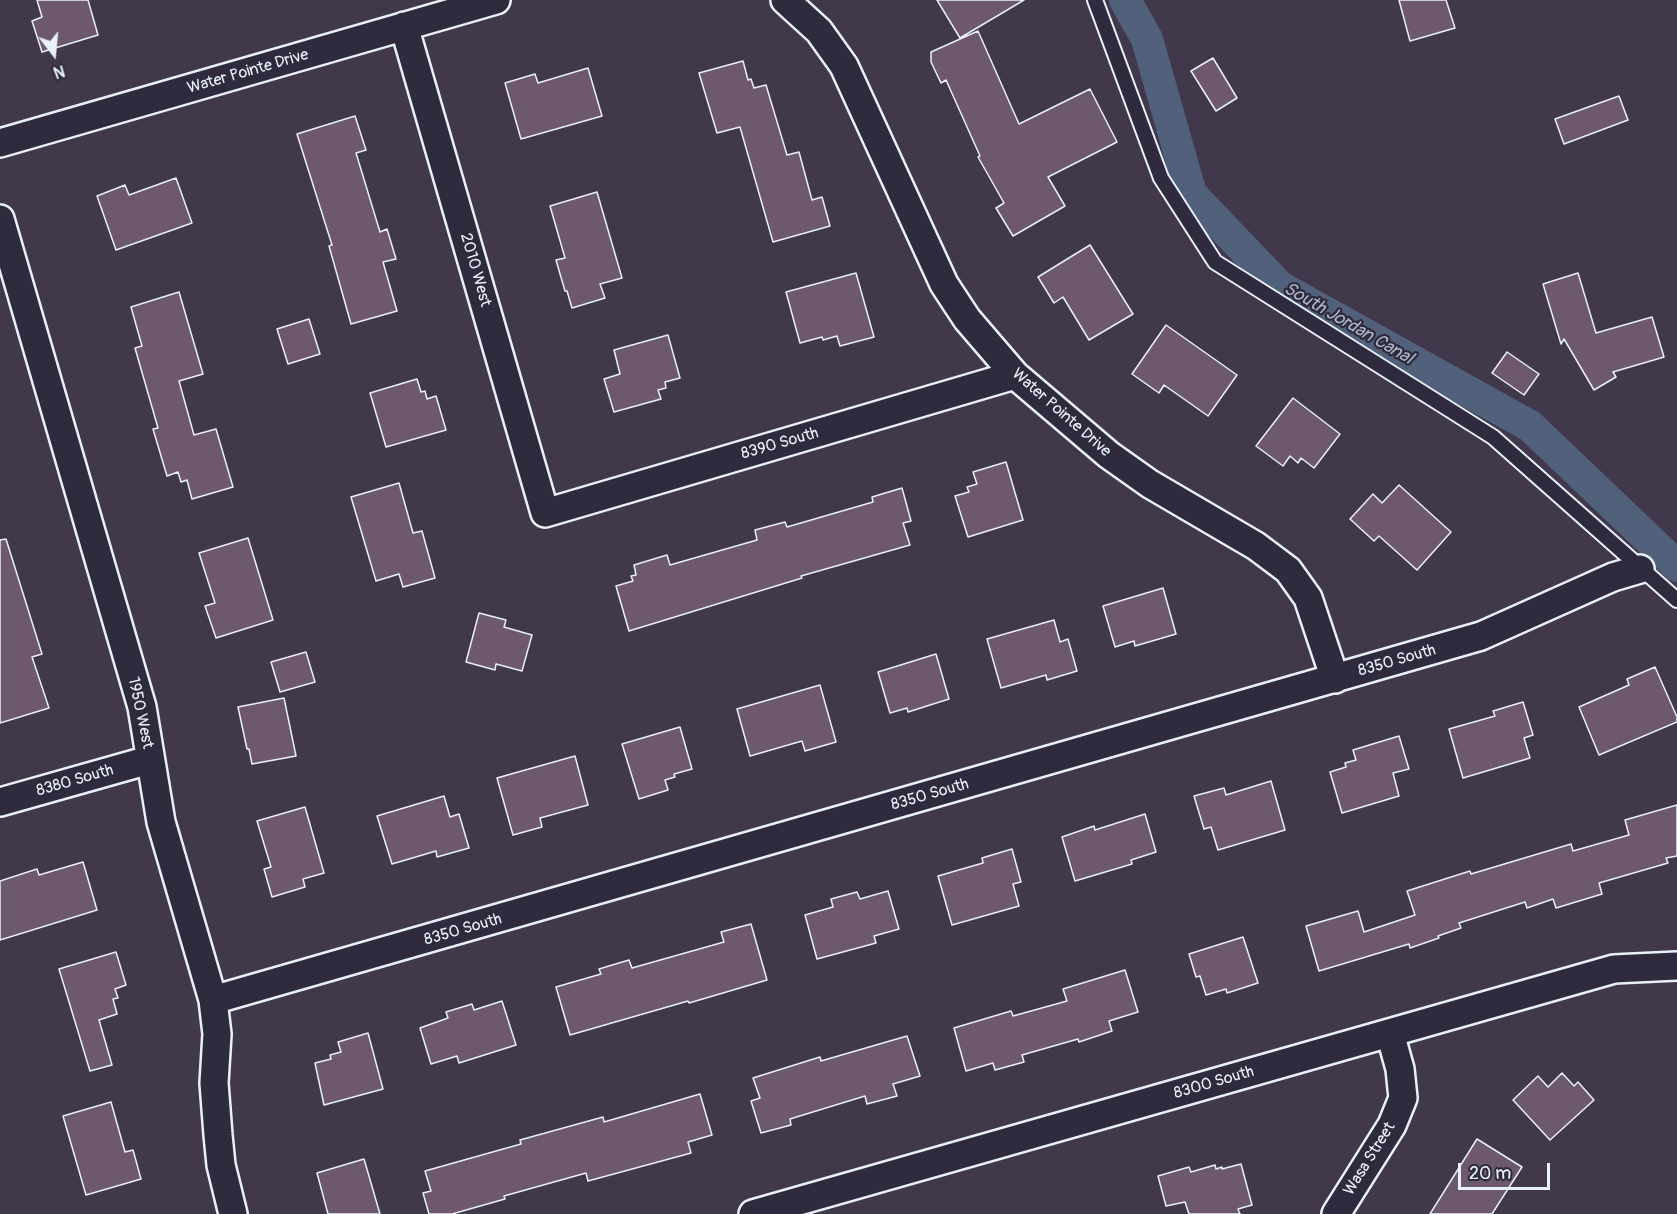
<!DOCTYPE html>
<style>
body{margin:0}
#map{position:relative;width:1677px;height:1214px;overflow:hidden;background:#42384c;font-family:Pangolin,sans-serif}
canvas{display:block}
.north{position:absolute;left:24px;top:24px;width:60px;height:60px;-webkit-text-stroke:4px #2f2a3d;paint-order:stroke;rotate:164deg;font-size:16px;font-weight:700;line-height:24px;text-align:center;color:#e8f1f8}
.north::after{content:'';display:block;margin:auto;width:21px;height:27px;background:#e8f1f8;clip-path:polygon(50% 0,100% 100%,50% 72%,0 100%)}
.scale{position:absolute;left:1458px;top:1163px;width:92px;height:27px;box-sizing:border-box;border:3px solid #e8f1f8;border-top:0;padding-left:8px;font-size:18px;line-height:21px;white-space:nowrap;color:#e8f1f8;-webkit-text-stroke:4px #2f2a3d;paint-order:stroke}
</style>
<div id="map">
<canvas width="1677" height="1214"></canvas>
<div class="north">N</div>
<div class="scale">20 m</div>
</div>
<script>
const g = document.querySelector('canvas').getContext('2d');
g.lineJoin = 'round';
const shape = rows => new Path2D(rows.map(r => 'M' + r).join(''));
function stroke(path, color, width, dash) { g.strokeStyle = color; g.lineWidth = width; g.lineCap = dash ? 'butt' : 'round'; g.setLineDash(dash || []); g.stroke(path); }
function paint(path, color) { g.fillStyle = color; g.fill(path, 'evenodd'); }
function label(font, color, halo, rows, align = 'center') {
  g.font = font + ' Pangolin,sans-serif'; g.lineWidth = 4.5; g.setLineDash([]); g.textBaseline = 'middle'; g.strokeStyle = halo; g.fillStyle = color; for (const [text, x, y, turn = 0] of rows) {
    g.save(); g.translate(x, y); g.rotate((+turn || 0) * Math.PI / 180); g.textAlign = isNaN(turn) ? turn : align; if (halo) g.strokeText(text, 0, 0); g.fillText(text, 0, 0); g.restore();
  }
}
const canal = shape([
 [1125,0,1147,39,1191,194,1280,287,1530,426,1677,566]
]);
const building = shape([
 [37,0,88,0,98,35,42,52,32,21,42,17,37,0],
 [937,0,1024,0,960,38,937,0],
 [1399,0,1446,0,1455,28,1410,41,1399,0],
 [978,31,1019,124,1090,89,1117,142,1048,177,1065,206,1013,236,996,208,1004,203,978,157,980,156,946,80,941,83,931,62,931,52,978,31],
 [1213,58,1237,98,1216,111,1191,71,1213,58],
 [743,61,748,80,751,79,754,88,766,85,787,155,799,152,812,200,822,197,830,226,773,242,740,127,717,133,699,73,743,61],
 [588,68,602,116,521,139,505,83,535,74,538,83,588,68],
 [1619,96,1628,120,1564,144,1555,119,1619,96],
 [355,116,366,150,356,153,380,232,387,229,396,259,383,262,397,311,351,324,329,246,332,245,297,134,355,116],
 [176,178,192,223,116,250,97,196,125,185,129,195,176,178],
 [597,192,622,278,600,284,605,298,572,308,567,291,565,291,556,260,565,258,550,206,597,192],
 [1090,245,1133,314,1089,340,1063,297,1054,303,1038,277,1090,245],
 [856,273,874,337,840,346,837,336,823,340,822,337,800,343,786,292,856,273],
 [1578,273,1596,333,1652,317,1664,357,1613,372,1616,377,1594,390,1564,339,1561,344,1543,284,1578,273],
 [179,292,203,374,179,381,194,435,216,429,233,487,192,499,187,480,181,482,178,472,167,476,153,429,158,428,135,348,142,346,131,307,179,292],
 [309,319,320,354,288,364,277,329,309,319],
 [1166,325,1237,375,1208,416,1164,385,1159,393,1132,374,1166,325],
 [668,335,680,378,665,382,666,388,658,390,661,399,614,412,604,379,620,374,614,350,668,335],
 [1507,352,1539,374,1524,395,1492,373,1507,352],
 [417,379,421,392,425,391,427,399,436,396,446,430,386,447,370,393,417,379],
 [1293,398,1340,434,1314,468,1301,458,1298,463,1290,456,1283,466,1256,446,1293,398],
 [1006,462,1023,520,968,537,955,496,969,492,967,487,977,484,973,472,1006,462],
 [399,483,413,533,422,531,435,578,403,587,399,574,376,581,351,497,399,483],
 [1399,485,1451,532,1417,570,1379,536,1374,541,1350,519,1373,494,1382,503,1399,485],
 [902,488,911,521,903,523,910,545,801,576,802,578,629,631,616,586,633,581,631,576,636,575,634,565,667,555,670,565,757,540,755,530,785,522,787,527,873,502,872,497,902,488],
 [248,538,273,620,216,638,205,606,215,603,199,553,248,538],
 [6,539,42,654,32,657,49,708,0,723,0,540,6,539],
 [1163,588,1176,634,1135,646,1134,641,1115,647,1103,606,1163,588],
 [479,613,506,620,504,627,532,635,522,671,496,664,495,670,466,662,479,613],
 [1054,620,1060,642,1068,639,1077,671,1047,680,1046,675,1001,688,987,639,1054,620],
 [306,652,315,682,280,692,271,662,306,652],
 [936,654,949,699,908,712,907,708,890,713,878,672,936,654],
 [1655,667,1677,717,1677,722,1599,755,1579,707,1629,685,1627,679,1655,667],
 [820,685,836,742,805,751,802,741,750,756,737,709,820,685],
 [284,698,296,756,252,764,249,749,247,749,238,707,284,698],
 [1523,702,1533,735,1524,738,1530,758,1463,778,1449,729,1495,716,1493,711,1523,702],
 [680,727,692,769,674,774,675,777,665,780,668,790,639,799,622,744,680,727],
 [1399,736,1409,769,1393,773,1399,796,1342,813,1330,772,1346,767,1345,763,1356,760,1353,750,1399,736],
 [575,756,588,805,540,818,542,827,513,835,497,778,575,756],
 [1271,781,1285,830,1218,850,1211,827,1204,829,1194,796,1224,788,1226,795,1271,781],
 [444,796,450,817,459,814,469,848,437,857,436,851,392,864,377,816,444,796],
 [1677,805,1677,856,1666,858,1668,863,1599,883,1602,894,1556,908,1553,899,1527,908,1525,902,1459,923,1461,928,1438,936,1439,938,1410,948,1409,944,1319,971,1306,926,1358,911,1364,932,1415,915,1407,891,1470,871,1471,874,1571,844,1573,851,1629,835,1625,820,1677,805],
 [305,807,324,873,303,879,305,887,272,897,264,869,271,867,257,821,305,807],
 [1145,814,1156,852,1131,860,1132,864,1075,881,1062,837,1094,826,1095,830,1145,814],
 [1012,849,1021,882,1013,884,1019,906,952,925,938,876,983,863,982,858,1012,849],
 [83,862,97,910,0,940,0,881,37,869,39,875,83,862],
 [888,891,899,929,874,936,876,943,817,959,805,915,833,907,831,899,857,892,860,899,888,891],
 [751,924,767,980,689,1003,688,1001,570,1035,556,987,601,974,599,969,629,960,632,968,724,942,721,932,751,924],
 [1243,937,1258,983,1227,993,1226,989,1206,995,1200,976,1196,977,1189,954,1243,937],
 [116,952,126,985,115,989,118,998,113,999,117,1014,99,1020,112,1065,90,1071,59,969,116,952],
 [1125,970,1138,1012,1109,1021,1112,1031,1079,1042,1078,1039,1022,1055,1024,1062,995,1070,993,1063,966,1071,954,1028,1011,1011,1013,1016,1067,1001,1063,989,1125,970],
 [502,1001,516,1045,459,1063,457,1056,431,1064,420,1028,448,1018,446,1012,472,1004,474,1010,502,1001],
 [368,1033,383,1089,324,1105,315,1063,331,1059,330,1055,341,1052,338,1042,368,1033],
 [907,1036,920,1076,893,1084,897,1096,867,1104,865,1096,790,1119,791,1125,761,1133,751,1101,760,1098,753,1078,820,1057,821,1061,907,1036],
 [1562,1073,1574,1086,1578,1082,1594,1100,1550,1140,1513,1100,1538,1076,1548,1087,1562,1073],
 [700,1094,712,1135,688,1142,691,1153,588,1181,586,1173,504,1196,505,1199,452,1214,429,1214,423,1193,431,1191,425,1171,521,1144,520,1140,603,1117,604,1122,700,1094],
 [111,1102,125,1152,133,1150,141,1179,86,1195,63,1116,111,1102],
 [1477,1139,1522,1167,1492,1214,1430,1214,1477,1139],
 [364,1159,380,1214,328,1214,317,1173,364,1159],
 [1241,1164,1252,1205,1238,1209,1240,1214,1189,1214,1185,1202,1166,1206,1158,1176,1189,1167,1191,1172,1215,1165,1216,1169,1222,1167,1222,1169,1241,1164]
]);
const service = shape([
 [1095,0,1161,178,1215,262,1493,437,1677,600]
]);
const minor = shape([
 [785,0,819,31,844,66,944,284,967,319,1015,375,1109,455,1150,484,1256,546,1288,570,1308,598,1335,679],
 [404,26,545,513,1015,375],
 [0,143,496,0],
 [0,219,142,707,161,822,213,1000,217,1034,214,1083,218,1135,221,1165,233,1214],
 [0,802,149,760],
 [213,1000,1481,636,1613,577,1640,569],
 [753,1214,1614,969,1677,966],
 [1336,1214,1392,1125,1403,1098,1400,1069,1390,1033]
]);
const streetNames = [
 ["Water Pointe Drive",248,72,-16],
 ["2010 West",475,270,74],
 ["Water Pointe Drive",1061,413,41],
 ["8390 South",780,444,-16],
 ["8350 South",1397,661,-16],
 ["1950 West",140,713,78],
 ["8380 South",75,781,-16],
 ["8350 South",930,795,-16],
 ["8350 South",463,930,-16],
 ["8300 South",1214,1083,-16],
 ["Wasa Street",1370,1159,-58]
];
const waterNames = [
 ["South Jordan Canal",1348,324,30]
];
stroke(canal, '#51607b', 32);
paint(building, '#6e586e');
stroke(building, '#e8f1f8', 1.5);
stroke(service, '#e8f1f8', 18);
stroke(minor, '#e8f1f8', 32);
stroke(service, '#2f2a3d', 14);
stroke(minor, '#2f2a3d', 27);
label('16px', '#e8f1f8', '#2f2a3d', streetNames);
label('italic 18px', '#acb7c6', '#2f2a3d', waterNames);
</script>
